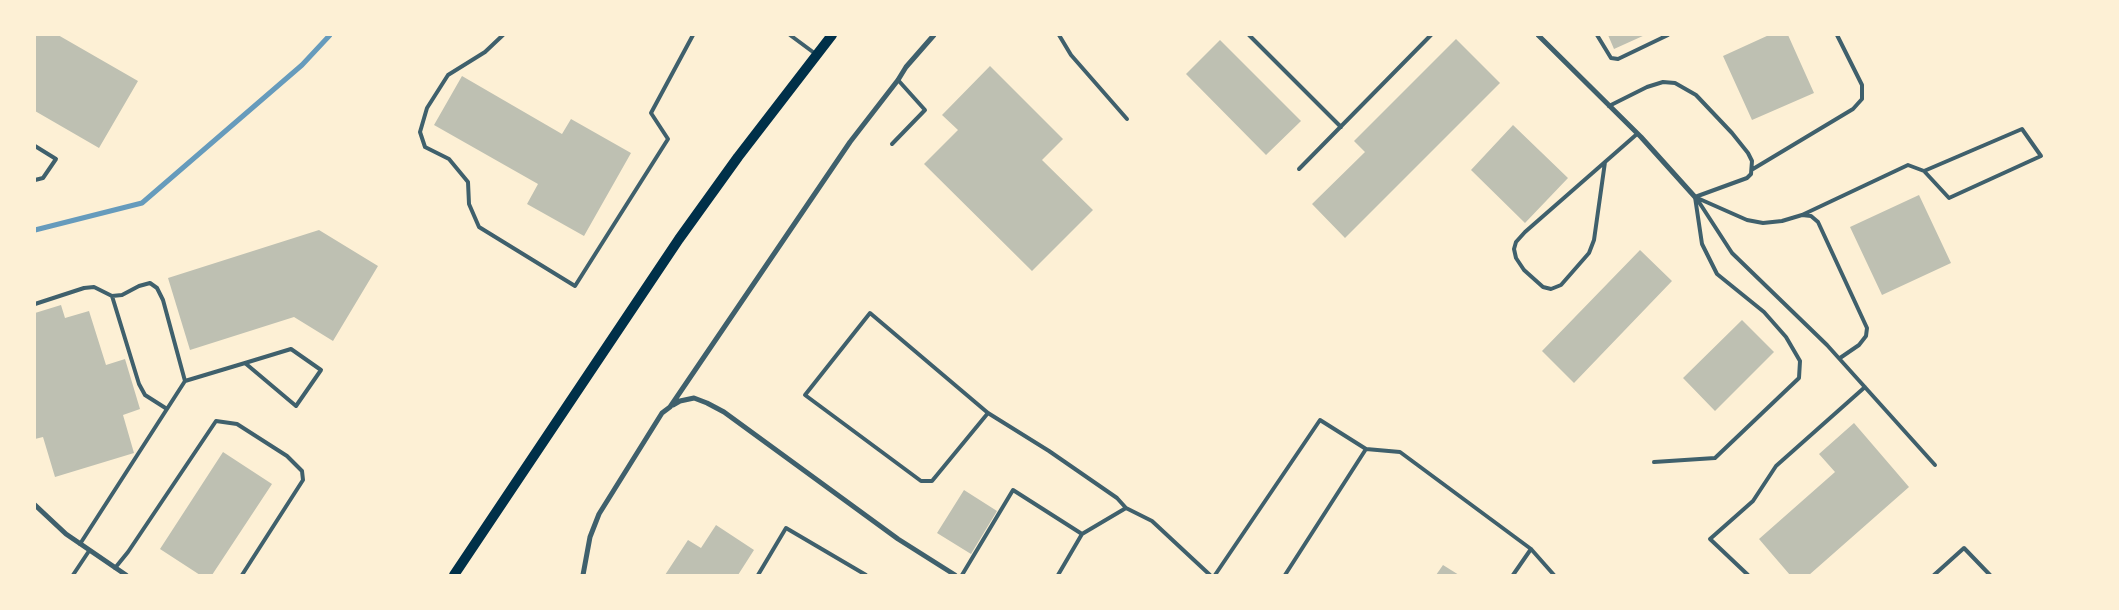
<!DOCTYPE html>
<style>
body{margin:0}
#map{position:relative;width:2119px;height:610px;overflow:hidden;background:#fdf0d5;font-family:Helvetica,sans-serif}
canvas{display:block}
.frame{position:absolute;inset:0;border:36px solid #fdf0d5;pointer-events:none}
</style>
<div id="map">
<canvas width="2119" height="610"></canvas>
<div class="frame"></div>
</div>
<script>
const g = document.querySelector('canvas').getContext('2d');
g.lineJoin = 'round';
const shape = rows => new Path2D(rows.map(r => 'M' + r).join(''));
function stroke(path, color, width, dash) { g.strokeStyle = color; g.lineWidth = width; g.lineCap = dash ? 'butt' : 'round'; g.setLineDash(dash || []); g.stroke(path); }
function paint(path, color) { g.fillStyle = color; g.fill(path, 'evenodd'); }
const stream = shape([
 [35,230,142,203,302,65,330,35]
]);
const building = shape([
 [35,35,58,35,138,81,99,148,35,111],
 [1608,35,1645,35,1614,49],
 [1769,35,1788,35,1814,93,1752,120,1723,56],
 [1456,39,1500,83,1345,238,1312,204,1365,152,1354,141],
 [1220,40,1301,121,1266,155,1186,74],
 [990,66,1063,139,1042,160,1093,210,1032,271,924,164,958,130,942,115],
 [462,76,562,134,571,119,631,153,584,236,527,204,538,184,434,125],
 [1513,125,1568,178,1525,223,1471,170],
 [1919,195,1951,263,1882,295,1850,227],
 [319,230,378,266,333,341,294,317,190,350,168,278],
 [1640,250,1672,281,1574,383,1542,351],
 [61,305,65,318,89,311,106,365,125,359,140,409,123,415,134,453,55,477,43,437,35,439,35,313],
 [1742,320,1774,352,1715,411,1683,378],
 [1854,423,1909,487,1809,575,1790,575,1759,539,1835,472,1819,454],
 [223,452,272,484,212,575,200,575,160,549],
 [964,490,997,511,971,554,937,533],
 [716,525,754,550,738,575,665,575,688,540,701,548],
 [1443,565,1459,575,1436,575]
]);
const service = shape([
 [503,35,485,52,448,75,427,108,420,132,425,147,449,159,468,182,469,204,479,227,575,286,668,139,651,113,693,35],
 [790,35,817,55],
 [1059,35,1071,55,1127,119],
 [1249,35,1341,127],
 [1597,35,1611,58,1618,59,1668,35],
 [1609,106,1647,87,1663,82,1675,83,1696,95,1732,133,1748,153,1752,161,1751,174,1747,178,1695,197],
 [892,144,925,110,898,80],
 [35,146,56,159,43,178,35,180],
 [1605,162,1594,240,1589,253,1561,285,1551,289,1543,287,1524,270,1516,258,1514,249,1516,242,1525,232,1637,134],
 [1299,169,1431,35],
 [1753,169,1853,109,1862,99,1862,85,1837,35],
 [1695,197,1747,220,1763,223,1782,221,1802,215,1811,216,1818,222,1867,328,1866,336,1859,345,1840,358],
 [1697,199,1732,253,1827,345,1935,465],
 [1802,215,1908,165,1924,171,1949,198,2041,156,2022,129,1924,171],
 [112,296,139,384,145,395,167,409],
 [35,304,84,288,94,287,112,296,122,295,139,286,150,283,157,288,163,300,185,381],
 [988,413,932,481,921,481,805,395,870,313,988,413,1049,451,1117,498,1126,508],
 [1654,462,1715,458,1799,378,1800,361,1786,337,1764,312,1717,274,1702,244,1695,197],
 [1082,534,1126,508,1152,521,1210,575],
 [80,544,185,381,245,363,291,349,321,370,296,406,245,363],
 [115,568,128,552,216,421,237,424,287,456,302,471,303,480,242,575],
 [73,575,89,551],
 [758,575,786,528,866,575],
 [962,575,1013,490,1082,534,1058,575],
 [1215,575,1320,420,1366,449],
 [1285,575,1366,449,1400,452,1531,549,1554,575],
 [1513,575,1531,549],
 [1748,575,1710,539,1753,501,1776,466,1865,387],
 [1934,575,1964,548,1990,575]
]);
const minor = shape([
 [1538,35,1641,137,1695,197],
 [673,405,680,401,694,398,707,403,724,412,898,539,955,575],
 [35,505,66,534,126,575],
 [583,575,590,537,599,514,662,413,670,407,850,142,898,80,906,67,934,35]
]);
const secondary = shape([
 [454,575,679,239,738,157,832,35]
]);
stroke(stream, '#669bbc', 5);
paint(building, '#bec0b2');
stroke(service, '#3f606c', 4);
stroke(minor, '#3f606c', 5);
stroke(secondary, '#003049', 10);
</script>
